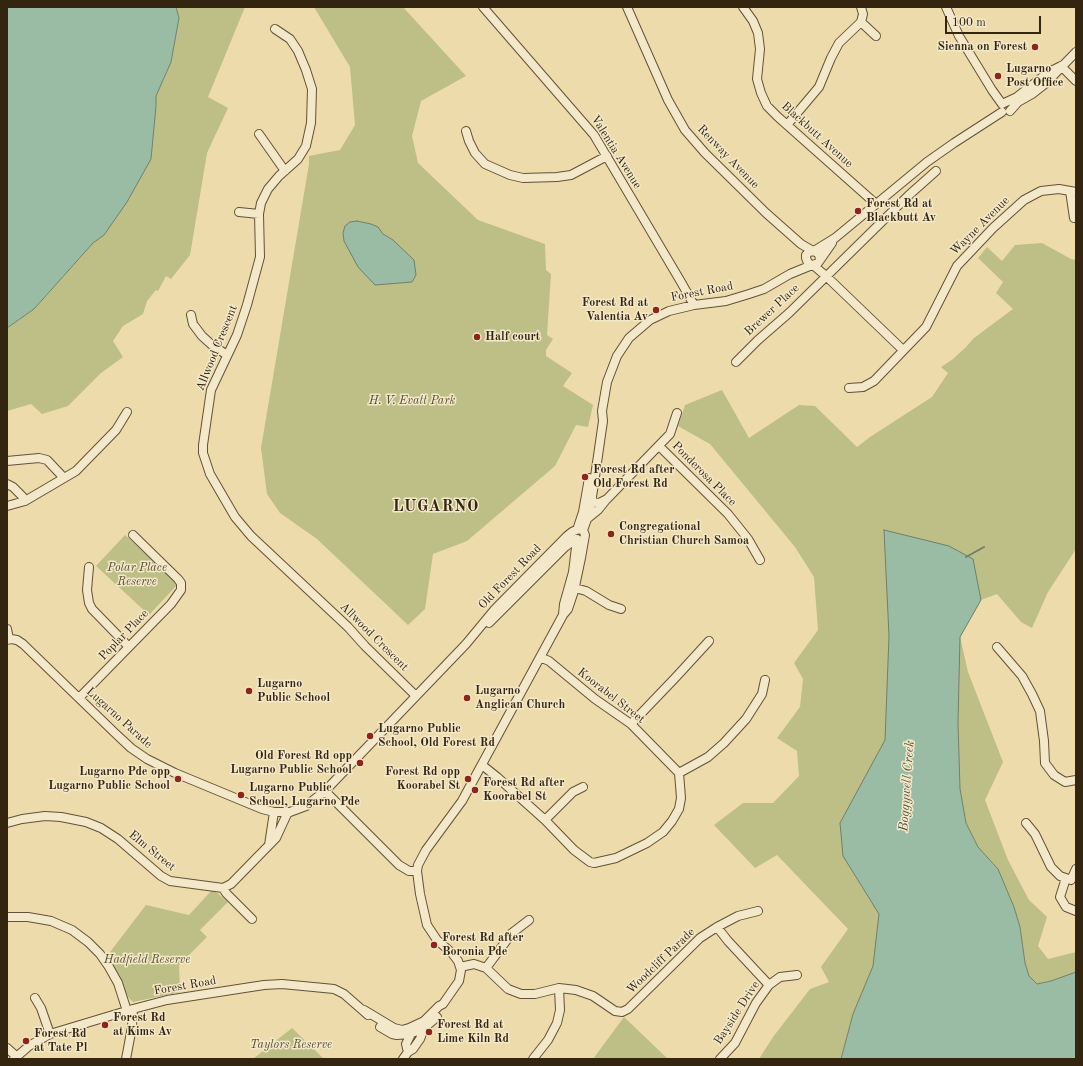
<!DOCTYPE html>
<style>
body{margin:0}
#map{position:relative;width:1083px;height:1066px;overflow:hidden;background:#eddbac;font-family:"Old Standard TT",serif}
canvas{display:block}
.frame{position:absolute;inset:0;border:8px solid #342510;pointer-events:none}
.scale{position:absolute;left:945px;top:16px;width:96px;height:18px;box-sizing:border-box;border:2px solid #342510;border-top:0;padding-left:5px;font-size:12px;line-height:14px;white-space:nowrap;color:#342510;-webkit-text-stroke:3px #f3e8c9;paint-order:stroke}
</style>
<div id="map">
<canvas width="1083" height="1066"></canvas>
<div class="frame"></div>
<div class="scale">100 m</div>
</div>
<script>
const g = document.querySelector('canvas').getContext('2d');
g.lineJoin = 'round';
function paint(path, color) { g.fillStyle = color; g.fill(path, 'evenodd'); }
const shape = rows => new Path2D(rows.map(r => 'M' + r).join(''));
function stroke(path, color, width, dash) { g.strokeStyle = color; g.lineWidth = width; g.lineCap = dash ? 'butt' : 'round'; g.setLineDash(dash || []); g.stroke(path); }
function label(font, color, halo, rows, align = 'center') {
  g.font = font + ' "Old Standard TT",serif'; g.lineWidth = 3; g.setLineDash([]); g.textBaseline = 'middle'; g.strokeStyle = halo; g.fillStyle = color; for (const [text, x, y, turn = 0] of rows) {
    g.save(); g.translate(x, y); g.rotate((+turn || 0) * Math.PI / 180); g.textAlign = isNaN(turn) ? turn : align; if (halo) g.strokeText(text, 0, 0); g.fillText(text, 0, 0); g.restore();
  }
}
const green = shape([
 [176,7,245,7,208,97,228,108,207,153,190,255,171,279,166,276,158,291,156,290,147,301,143,314,123,326,113,341,123,357,101,373,68,406,42,414,31,404,7,411,7,328,34,309,93,243,104,235,151,159,156,106,156,96,171,62,179,18],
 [314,7,403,7,466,76,421,101,412,136,418,163,478,220,545,244,546,270,551,274,547,335,553,339,546,350,546,356,572,373,563,386,593,405,588,427,576,425,555,466,467,541,433,554,425,609,408,625,317,539,280,513,267,494,261,448,309,164,309,156,340,150,355,125,350,67],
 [1042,243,1071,259,1076,260,1076,549,1048,592,1032,628,1021,622,997,594,981,600,960,637,968,672,1003,762,985,800,1008,860,1029,900,1047,917,1038,946,1048,959,1076,952,1076,972,1051,981,1036,984,1029,976,1025,963,1020,927,1014,907,998,869,978,847,966,823,960,789,958,723,895,926,853,1014,841,1059,759,1059,773,1037,810,989,829,982,821,967,848,929,777,855,755,868,714,825,743,803,773,803,799,776,797,751,777,738,800,707,803,679,794,663,818,630,814,577,795,547,710,444,678,426,685,405,722,390,749,438,799,405,815,406,857,447,870,437,932,397,948,373,941,367,953,359,965,348,974,338,1013,309,996,293,1003,282,978,258,987,247,1002,261,1015,245],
 [125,535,178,584,149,615,96,566],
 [211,891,216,892,228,902,200,930,207,937,179,965,180,992,133,1002,128,997,115,969,107,956,146,905,189,915],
 [624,1017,668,1059,593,1059],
 [292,1028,324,1059,253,1059]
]);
const water = shape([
 [7,7,176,7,179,18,171,62,156,96,156,106,151,159,127,202,104,235,93,243,34,309,7,328,7,7],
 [357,221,371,224,378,227,383,234,393,240,414,260,416,275,412,282,375,285,358,267,344,241,343,233,345,226,350,222,357,221],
 [884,530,949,546,973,559,981,600,960,637,958,723,960,789,966,823,978,847,998,869,1014,907,1020,927,1025,963,1029,976,1037,984,1051,981,1076,972,1076,1059,841,1059,853,1014,873,966,879,914,843,856,840,823,885,740,889,636,884,530]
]);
const stream = shape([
 [966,557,984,547]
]);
const minor = shape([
 [483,7,594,135,681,282,694,305],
 [627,7,668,100,685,130,705,153,766,213,801,244,813,251],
 [743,7,753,21,758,33,760,49,757,79,761,93,767,106,778,117,876,204],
 [946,7,959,36,992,90,1002,104],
 [861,22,876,36],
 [275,29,290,39,298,51,306,70,312,89,311,123,306,146,298,159,279,176,268,189,261,203,259,214,260,257,247,305,237,335,211,390,203,445,203,453,210,474,235,517,251,536,348,627,365,646,416,696],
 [1061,66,1076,81],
 [1002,104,1017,97,1049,72,1061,66],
 [1010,111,1018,102,1032,94,1046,83,1076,52],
 [787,125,819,87,831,58,839,43,861,22,863,14,861,7],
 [466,131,469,141,475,153,485,164,510,175,523,178,557,177,571,175,607,156],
 [259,134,285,171],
 [1070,191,1074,218],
 [239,212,259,214],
 [814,251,835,238,927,162,954,143,1002,112],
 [820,260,819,254,814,251,809,252,806,255,806,258,808,263,812,265,816,264,818,263,832,243],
 [813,265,826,276,903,350],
 [191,315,193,324,202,336,212,345,227,355],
 [736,362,758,340,789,313,909,195,936,171],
 [849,388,863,387,874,381,926,327,957,266,993,228,1024,200,1041,191,1059,189,1076,192],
 [659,446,728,514,748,539,760,560],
 [7,461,39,458,47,460,64,478],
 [7,484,13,487,23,497,25,501,7,506],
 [25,501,76,471,116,430,127,412],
 [585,501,599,503,607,499,670,434,677,413],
 [587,519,598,510,606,500],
 [577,530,583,512,589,478],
 [583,530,590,511,603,421,602,411,607,382,617,356,629,338,650,320,669,311,694,305,726,301,749,294,764,289,790,274,812,265],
 [89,567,87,590,89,603,92,609,129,647],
 [575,588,586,591,609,605,621,609],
 [563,614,564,604,573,572,577,539],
 [489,623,565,547,576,539],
 [7,629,9,639],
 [7,640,11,639,17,640,23,644,116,734,131,748,147,759,175,773,262,809,274,812,290,812,306,806,325,791,466,644,495,609,567,536,572,532,578,529,583,530],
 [997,647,1022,676,1032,694,1040,711,1044,741,1045,763,1054,775,1065,782,1076,780],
 [79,698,171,604,181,590,181,583,178,579,133,535],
 [631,724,676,677,709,641],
 [482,765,497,777,545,820,574,850,590,862,594,863,616,858,647,843,663,832,672,821,679,809,681,798,679,773,631,724,595,699,549,661,540,657],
 [679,773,708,757,724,743,746,719,762,694,765,680],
 [325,791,399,865,409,871,417,871],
 [545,820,573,792,583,787],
 [7,823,22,819,45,816,61,817,86,822,101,828,118,839,161,876,170,881,223,888,231,884,276,838,288,812],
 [1026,823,1035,834,1051,867,1060,876,1071,880,1076,869],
 [269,845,274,812],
 [1066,878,1060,897,1066,907,1076,911],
 [223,888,226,893,252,919],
 [7,917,28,917,51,921,72,930,88,942,100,954,109,967,118,983,127,1011],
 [717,927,728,941,769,985],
 [460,967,474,964,486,968,508,989,521,994,535,994,559,988,576,990,593,996,615,1011,622,1012,628,1009,700,938,717,927,738,916,758,911],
 [486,968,512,933,529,920],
 [35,998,41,1008,50,1034],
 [364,1010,394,1028,402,1030,409,1028,424,1021,439,1006,443,1004,459,981,461,970,458,961,452,953,437,940,427,925,420,894,417,871,418,865,426,850,462,801,563,615,568,609,574,591,581,558,585,535,583,530],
 [380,1027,392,1034,397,1035,409,1034,423,1029,437,1017],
 [7,1048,16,1056],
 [408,1052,406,1044,413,1030],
 [14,1059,29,1046,50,1034,133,1009,167,1000,264,985,282,984,334,989,344,994,368,1015],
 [126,1059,132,1027,133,1009],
 [403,1059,408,1052,413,1049,420,1039,423,1031,423,1025],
 [533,1059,548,1040,557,1023,560,1010,559,988],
 [720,1059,735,1043,756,1003,769,985,780,977,797,975]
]);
const markers = [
 [1035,47,4,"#8f2418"],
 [998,76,4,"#8f2418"],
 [858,211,4,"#8f2418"],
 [656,310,4,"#8f2418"],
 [477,337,4,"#8f2418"],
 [585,477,4,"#8f2418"],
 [611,534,4,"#8f2418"],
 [249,691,4,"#8f2418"],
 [467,698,4,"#8f2418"],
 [370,736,4,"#8f2418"],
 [360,763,4,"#8f2418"],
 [178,779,4,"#8f2418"],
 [468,779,4,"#8f2418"],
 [475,790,4,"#8f2418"],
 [241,795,4,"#8f2418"],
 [434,945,4,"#8f2418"],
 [105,1025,4,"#8f2418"],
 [429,1032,4,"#8f2418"],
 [26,1041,4,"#8f2418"]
];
const poiNames = [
 ["Sienna on Forest",1027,47,"right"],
 ["Lugarno",1006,69],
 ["Post Office",1006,83],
 ["Forest Rd at",866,204],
 ["Blackbutt Av",866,218],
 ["Forest Rd at",648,303,"right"],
 ["Valentia Av",648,317,"right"],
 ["Half court",485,337],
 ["Forest Rd after",593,470],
 ["Old Forest Rd",593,484],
 ["Congregational",619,527],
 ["Christian Church Samoa",619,541],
 ["Lugarno",257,684],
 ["Public School",257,698],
 ["Lugarno",475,691],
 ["Anglican Church",475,705],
 ["Lugarno Public",378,729],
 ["School, Old Forest Rd",378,743],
 ["Old Forest Rd opp",352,756,"right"],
 ["Lugarno Public School",352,770,"right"],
 ["Lugarno Pde opp",170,772,"right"],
 ["Lugarno Public School",170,786,"right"],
 ["Forest Rd opp",460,772,"right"],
 ["Koorabel St",460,786,"right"],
 ["Forest Rd after",483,783],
 ["Koorabel St",483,797],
 ["Lugarno Public",249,788],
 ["School, Lugarno Pde",249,802],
 ["Forest Rd after",442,938],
 ["Boronia Pde",442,952],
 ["Forest Rd",113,1018],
 ["at Kims Av",113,1032],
 ["Forest Rd at",437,1025],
 ["Lime Kiln Rd",437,1039],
 ["Forest Rd",34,1034],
 ["at Tate Pl",34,1048]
];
const streetNames = [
 ["Blackbutt Avenue",817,135,42],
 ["Valentia Avenue",616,152,58],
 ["Renway Avenue",728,157,46],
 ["Wayne Avenue",980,226,-45],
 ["Forest Road",702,292,-11],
 ["Brewer Place",772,310,-43],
 ["Allwood Crescent",217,348,-68],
 ["Ponderosa Place",704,474,45],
 ["Old Forest Road",510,577,-46],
 ["Poplar Place",124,635,-46],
 ["Allwood Crescent",374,637,45],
 ["Koorabel Street",611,696,38],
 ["Lugarno Parade",119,718,42],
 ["Elm Street",152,851,39],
 ["Woodcliff Parade",661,961,-44],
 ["Forest Road",185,986,-10],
 ["Bayside Drive",737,1013,-57]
];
const parkNames = [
 ["H. V. Evatt Park",412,401],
 ["Polar Place",137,568],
 ["Reserve",137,582],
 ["Hadfield Reserve",147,960],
 ["Taylors Reserve",291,1045]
];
const waterNames = [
 ["Boggywell Creek",907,786,-86]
];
const districtNames = [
 ["LUGARNO",436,507]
];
paint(green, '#bdbf87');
paint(water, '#9abca4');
stroke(water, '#718069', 1);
stroke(stream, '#718069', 2);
stroke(minor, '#625237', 10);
stroke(minor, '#f3e8c9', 8);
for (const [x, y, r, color] of markers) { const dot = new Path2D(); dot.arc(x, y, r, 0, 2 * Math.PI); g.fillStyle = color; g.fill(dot); stroke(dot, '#f3e8c9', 1.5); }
label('bold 12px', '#342510', '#f3e8c9', poiNames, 'left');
label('12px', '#342510', '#f3e8c9', streetNames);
label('italic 12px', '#564c2e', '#f3e8c9', parkNames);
label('italic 13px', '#53523c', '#f3e8c9', waterNames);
g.letterSpacing = '1px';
label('bold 16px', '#342510', '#f3e8c9', districtNames);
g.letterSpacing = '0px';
</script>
